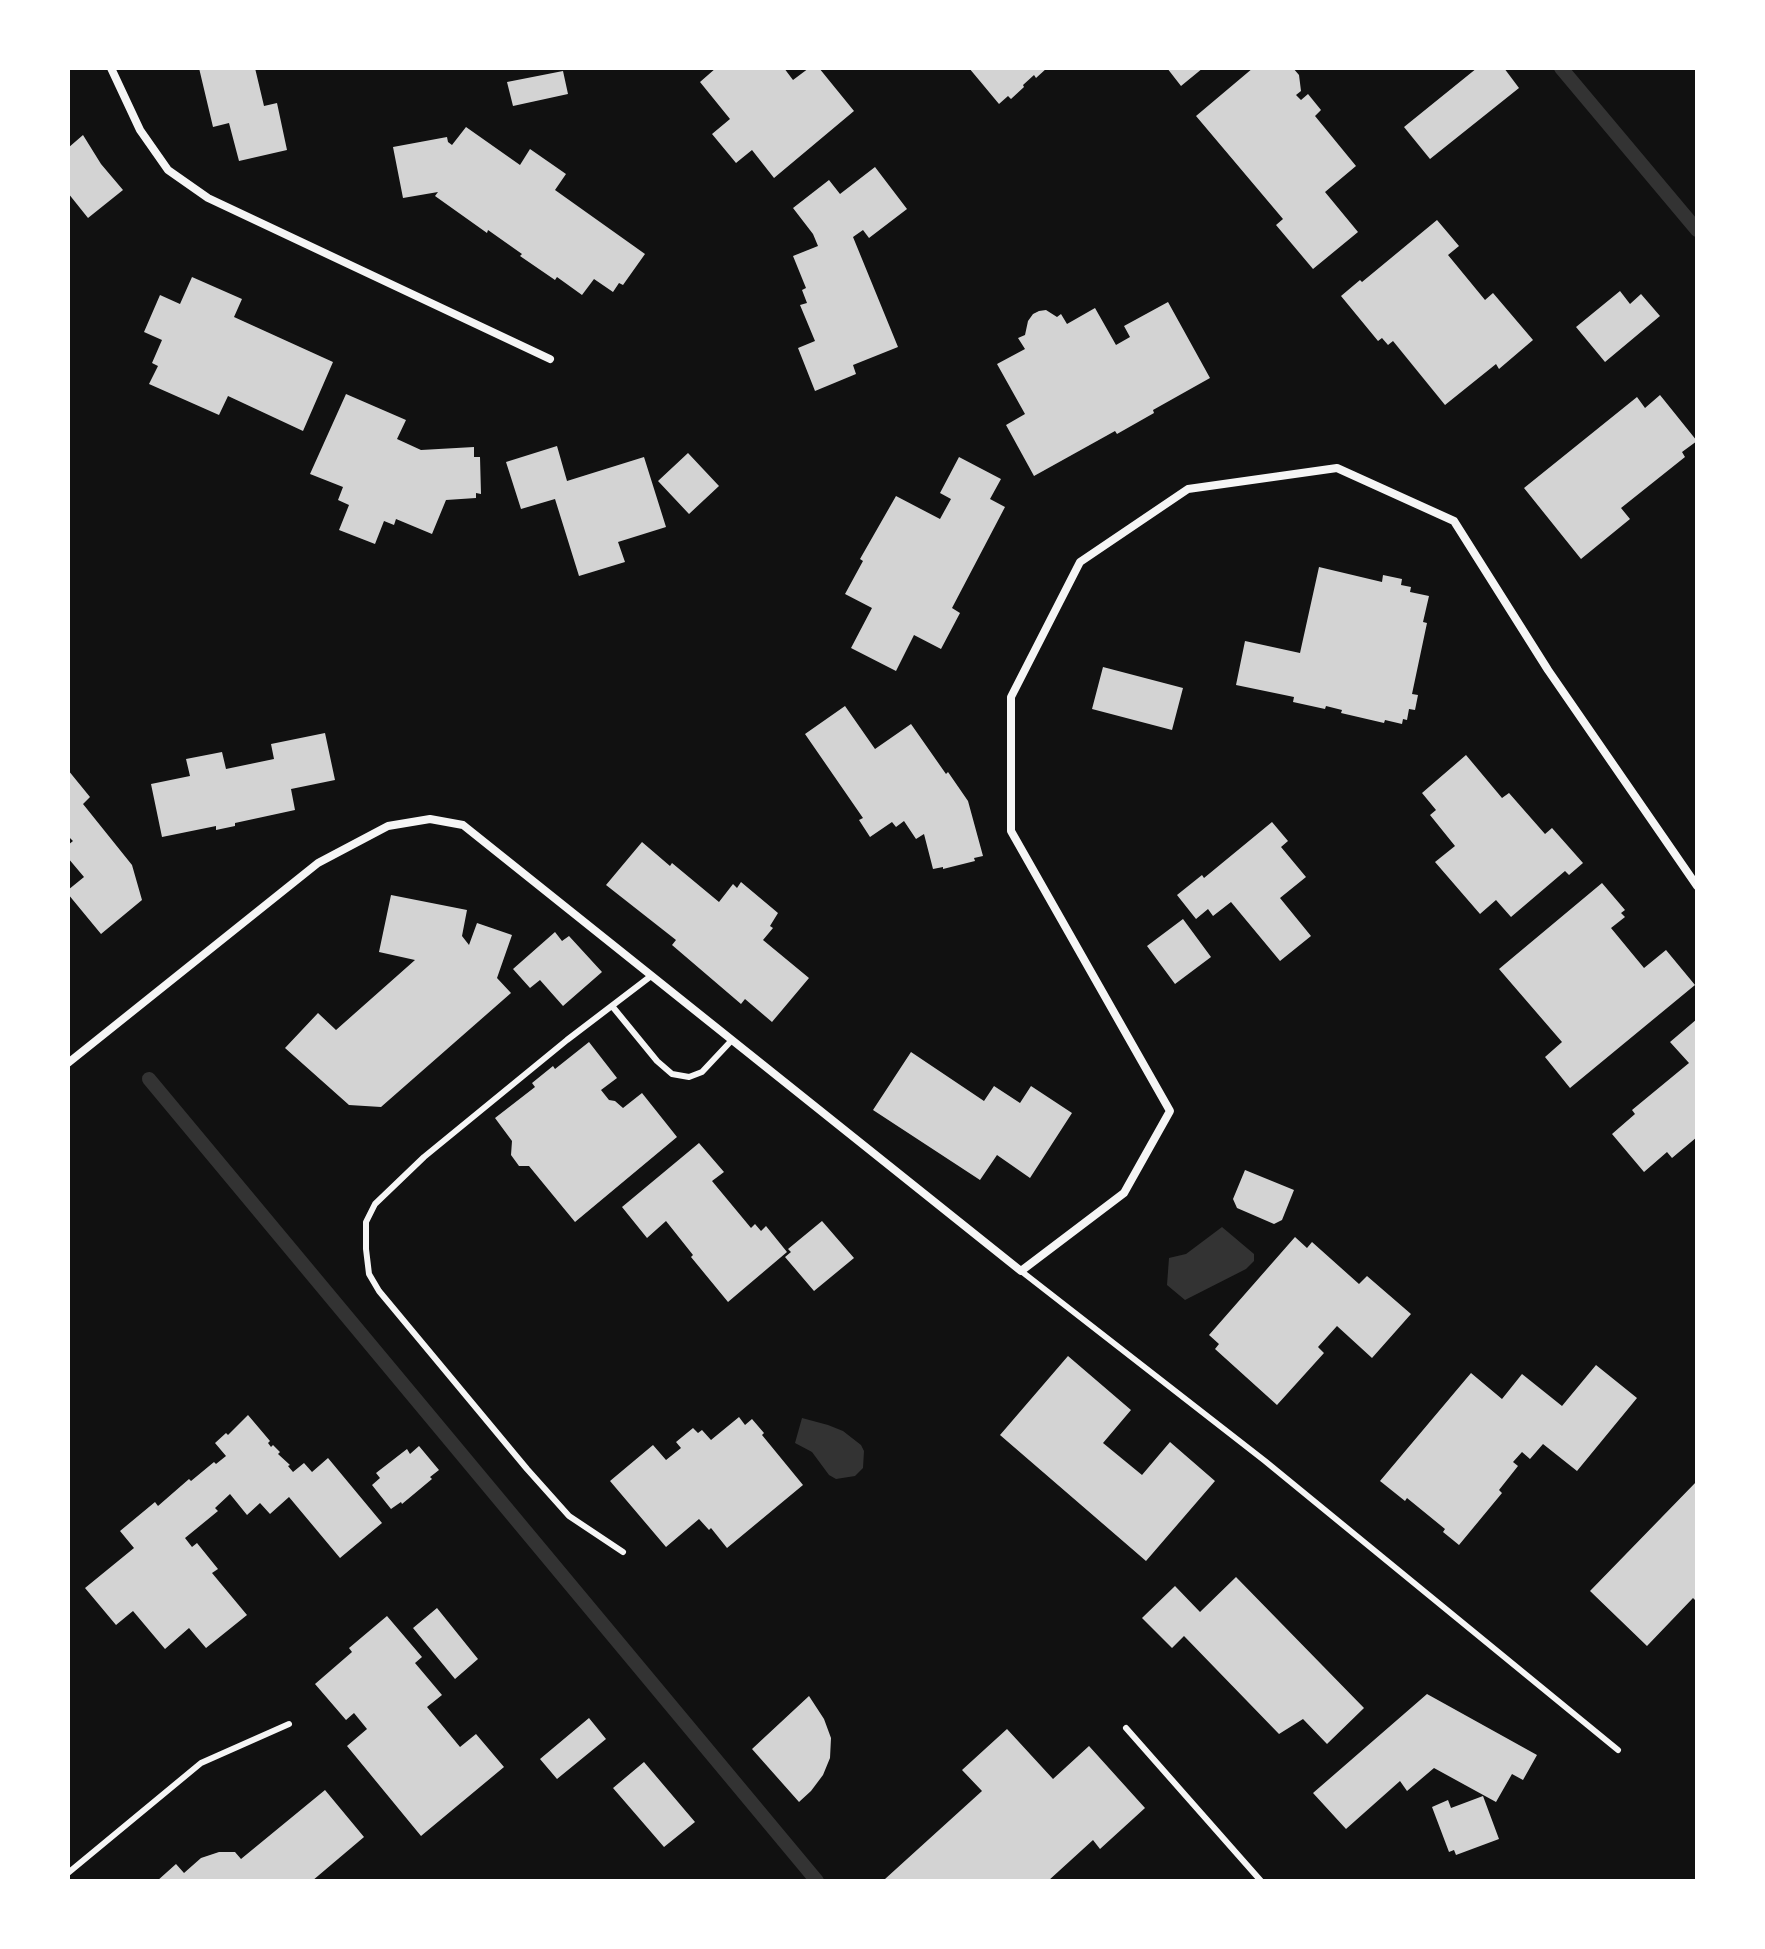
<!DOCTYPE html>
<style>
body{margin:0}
#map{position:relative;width:1765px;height:1949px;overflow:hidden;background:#111;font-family:Commissioner,sans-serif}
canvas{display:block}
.frame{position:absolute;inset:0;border:70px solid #fff;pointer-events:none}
</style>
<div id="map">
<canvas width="1765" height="1949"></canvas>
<div class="frame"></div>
</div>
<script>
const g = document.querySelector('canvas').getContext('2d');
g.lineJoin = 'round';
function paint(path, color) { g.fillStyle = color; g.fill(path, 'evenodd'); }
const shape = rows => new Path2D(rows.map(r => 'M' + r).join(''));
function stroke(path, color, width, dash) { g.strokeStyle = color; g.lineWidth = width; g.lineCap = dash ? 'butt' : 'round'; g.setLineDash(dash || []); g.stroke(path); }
const water = shape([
 [1222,1227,1254,1254,1254,1261,1246,1269,1185,1300,1167,1285,1169,1258,1186,1254],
 [802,1418,828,1425,843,1431,861,1445,864,1451,863,1468,855,1476,836,1479,829,1475,812,1452,795,1443]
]);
const stream = shape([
 [1561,68,1697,230],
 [149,1079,817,1881]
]);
const building = shape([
 [199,68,255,68,264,106,277,103,287,150,239,161,229,123,213,127],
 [716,68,784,68,793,80,809,68,819,68,854,111,774,178,752,150,736,163,712,134,730,119,700,82],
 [969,68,1047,68,1036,78,1034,75,1023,85,1024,87,1011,99,1008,96,999,104],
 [1167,68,1203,68,1181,86],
 [1253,68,1293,68,1299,75,1301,91,1296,95,1301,100,1308,94,1321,110,1315,116,1356,166,1325,192,1358,232,1313,269,1276,225,1283,219,1196,116],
 [1477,68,1504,68,1519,88,1430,159,1404,127],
 [563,71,568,94,513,106,507,82],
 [466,127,520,165,530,149,566,174,555,190,645,254,623,285,619,283,613,292,594,279,582,295,557,277,555,280,520,256,522,254,488,230,487,233,435,196,438,192,403,198,393,147,447,137,448,142,452,145],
 [83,135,101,164,123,190,88,218,68,193,68,148],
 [875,167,907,209,869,238,863,230,853,237,898,347,853,365,856,374,815,391,798,348,815,341,800,305,807,303,802,290,806,288,793,256,818,246,813,234,793,208,829,180,840,194],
 [1437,220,1459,246,1448,255,1485,300,1493,293,1533,340,1499,369,1496,364,1445,405,1393,341,1388,345,1382,338,1378,341,1341,296,1360,280,1362,282],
 [192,277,242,299,234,317,333,362,303,431,228,396,219,415,149,384,158,366,152,363,162,340,144,332,160,295,180,304],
 [1620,291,1630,304,1641,294,1660,316,1605,362,1576,327],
 [1168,302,1210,378,1153,410,1154,413,1117,434,1115,431,1034,476,1006,425,1025,414,997,364,1025,349,1018,338,1025,335,1028,321,1033,314,1039,311,1046,310,1057,317,1061,314,1067,324,1095,308,1116,345,1130,337,1124,326],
 [346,394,406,420,397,439,421,450,474,447,474,457,480,457,481,494,476,493,476,498,446,500,432,534,396,519,394,525,384,521,375,544,339,530,349,505,338,500,343,487,310,474],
 [1660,395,1697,441,1682,452,1685,457,1621,508,1630,519,1581,559,1524,488,1637,397,1645,408],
 [557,446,567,481,644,457,666,527,618,542,625,562,579,576,555,499,521,509,506,462],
 [688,453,719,486,689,514,658,481],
 [959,457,1001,479,990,499,1005,507,952,608,960,613,941,649,914,635,896,671,851,648,872,608,845,594,863,561,860,559,896,496,940,519,951,499,940,493],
 [1319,567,1382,582,1383,575,1402,579,1401,585,1411,587,1410,592,1429,596,1423,622,1427,623,1412,694,1418,695,1415,710,1409,709,1407,720,1403,719,1402,724,1385,720,1384,723,1341,713,1342,710,1326,706,1325,709,1293,702,1294,697,1236,685,1245,641,1300,653],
 [1103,667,1183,688,1172,730,1092,709],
 [845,706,875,749,911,724,946,774,948,772,968,801,983,856,974,858,975,861,943,869,943,867,933,869,924,834,916,839,904,821,896,827,892,822,870,837,859,820,863,818,805,734],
 [325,733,335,780,291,789,295,810,235,823,235,826,216,830,216,826,162,837,151,784,190,776,186,759,222,752,226,769,274,759,271,744],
 [1466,755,1502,798,1509,793,1545,834,1552,828,1583,863,1569,875,1565,871,1511,917,1496,900,1480,914,1435,862,1455,846,1430,815,1436,810,1422,793],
 [68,770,90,797,83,804,132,865,142,900,101,934,68,894,68,890,84,877,68,858,68,845,73,841,68,836],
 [1272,822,1288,841,1281,847,1306,877,1280,898,1311,936,1280,961,1231,902,1213,916,1208,909,1196,919,1177,895,1202,875,1204,878],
 [642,842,670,866,672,863,719,902,733,884,737,888,741,882,778,913,770,926,773,928,763,940,809,978,772,1022,745,999,741,1004,672,945,676,940,606,885],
 [1602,883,1625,910,1621,913,1625,917,1611,928,1644,968,1666,950,1695,985,1570,1088,1545,1057,1562,1042,1499,969],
 [391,895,467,910,462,936,469,945,477,923,512,935,497,978,511,993,381,1107,349,1105,285,1048,318,1013,336,1030,415,960,379,952],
 [1183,919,1211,957,1175,984,1147,946],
 [555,932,562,941,569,936,602,972,563,1006,540,980,530,988,513,969],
 [1697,1019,1697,1137,1672,1158,1667,1152,1644,1172,1612,1134,1635,1114,1632,1110,1689,1063,1670,1042],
 [589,1042,617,1078,601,1090,609,1100,615,1101,623,1108,642,1093,677,1137,575,1222,529,1166,519,1166,511,1155,512,1141,495,1118,535,1087,532,1083,553,1066,555,1069],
 [911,1052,984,1101,994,1086,1020,1103,1031,1086,1072,1113,1030,1178,997,1155,980,1180,873,1110],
 [699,1143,724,1172,712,1181,751,1228,755,1224,761,1231,766,1226,787,1252,728,1302,691,1257,693,1255,666,1221,647,1238,622,1207],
 [1245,1170,1294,1190,1282,1220,1274,1224,1237,1208,1233,1199],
 [822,1221,854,1258,814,1291,785,1257,791,1252,788,1249],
 [1295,1237,1307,1248,1312,1242,1359,1284,1367,1276,1411,1314,1372,1358,1337,1326,1318,1347,1324,1353,1277,1405,1215,1349,1219,1344,1209,1335],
 [1068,1356,1131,1410,1103,1443,1142,1475,1170,1442,1215,1481,1146,1561,1000,1435],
 [1596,1365,1637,1398,1577,1471,1543,1444,1530,1459,1522,1452,1513,1462,1518,1466,1499,1490,1502,1493,1459,1545,1443,1532,1445,1529,1407,1498,1405,1501,1380,1481,1471,1373,1502,1399,1522,1374,1562,1406],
 [248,1415,270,1441,268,1443,271,1447,273,1445,280,1452,278,1454,290,1465,288,1466,293,1472,304,1463,312,1472,328,1458,382,1523,340,1558,289,1497,270,1514,260,1503,247,1515,230,1494,215,1508,218,1511,185,1538,192,1547,197,1543,218,1569,212,1573,247,1615,206,1648,189,1628,165,1649,133,1611,116,1625,85,1588,134,1548,120,1531,155,1502,158,1506,189,1479,191,1481,214,1462,216,1464,226,1456,215,1443,226,1433,228,1435],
 [739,1417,745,1425,752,1419,764,1433,762,1435,803,1485,727,1548,711,1528,709,1530,699,1519,666,1547,610,1481,653,1445,666,1460,681,1448,676,1442,693,1428,698,1433,702,1430,711,1440],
 [419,1446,439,1470,430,1477,432,1479,402,1504,401,1502,391,1509,372,1485,380,1478,376,1473,407,1449,410,1454],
 [1697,1481,1697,1602,1693,1598,1647,1646,1590,1591],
 [1236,1577,1364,1708,1327,1744,1303,1719,1279,1734,1184,1636,1172,1648,1142,1618,1175,1586,1200,1612],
 [437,1608,478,1659,455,1679,413,1628],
 [387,1616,422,1657,415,1663,442,1695,427,1707,460,1747,476,1734,504,1767,421,1836,347,1746,367,1729,354,1713,346,1720,315,1684,352,1652,349,1648],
 [1427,1694,1537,1755,1523,1780,1512,1774,1496,1802,1434,1768,1407,1791,1400,1781,1346,1829,1313,1793],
 [809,1696,824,1719,831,1738,830,1758,823,1775,811,1791,799,1802,752,1749],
 [589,1718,606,1739,557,1779,540,1759],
 [1007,1729,1053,1779,1089,1746,1145,1808,1100,1849,1093,1840,1048,1881,887,1881,885,1879,982,1791,962,1770],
 [644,1762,695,1822,664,1847,613,1788],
 [325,1790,364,1837,312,1881,157,1881,176,1864,184,1873,201,1858,219,1852,235,1852,241,1859],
 [1483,1796,1499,1839,1456,1855,1454,1850,1449,1852,1432,1807,1448,1800,1451,1808]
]);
const service = shape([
 [612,1006,657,1061,672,1074,689,1077,702,1072,732,1040],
 [1021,1271,1265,1461,1618,1750],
 [623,1552,569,1516,527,1469,379,1291,369,1274,366,1249,366,1222,375,1204,424,1157,567,1040,651,976],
 [1126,1728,1261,1881],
 [68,1873,201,1763,289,1724]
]);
const minor = shape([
 [111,68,140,130,168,170,208,198,550,359],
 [68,1063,318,863,388,826,430,819,463,825,1021,1271,1124,1193,1170,1111,1011,831,1011,697,1080,562,1188,489,1337,468,1454,521,1548,670,1697,886]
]);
paint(water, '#333');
stroke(stream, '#333', 14);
paint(building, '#d3d3d3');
stroke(service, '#f5f5f5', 6);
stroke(minor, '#f5f5f5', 8);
</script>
